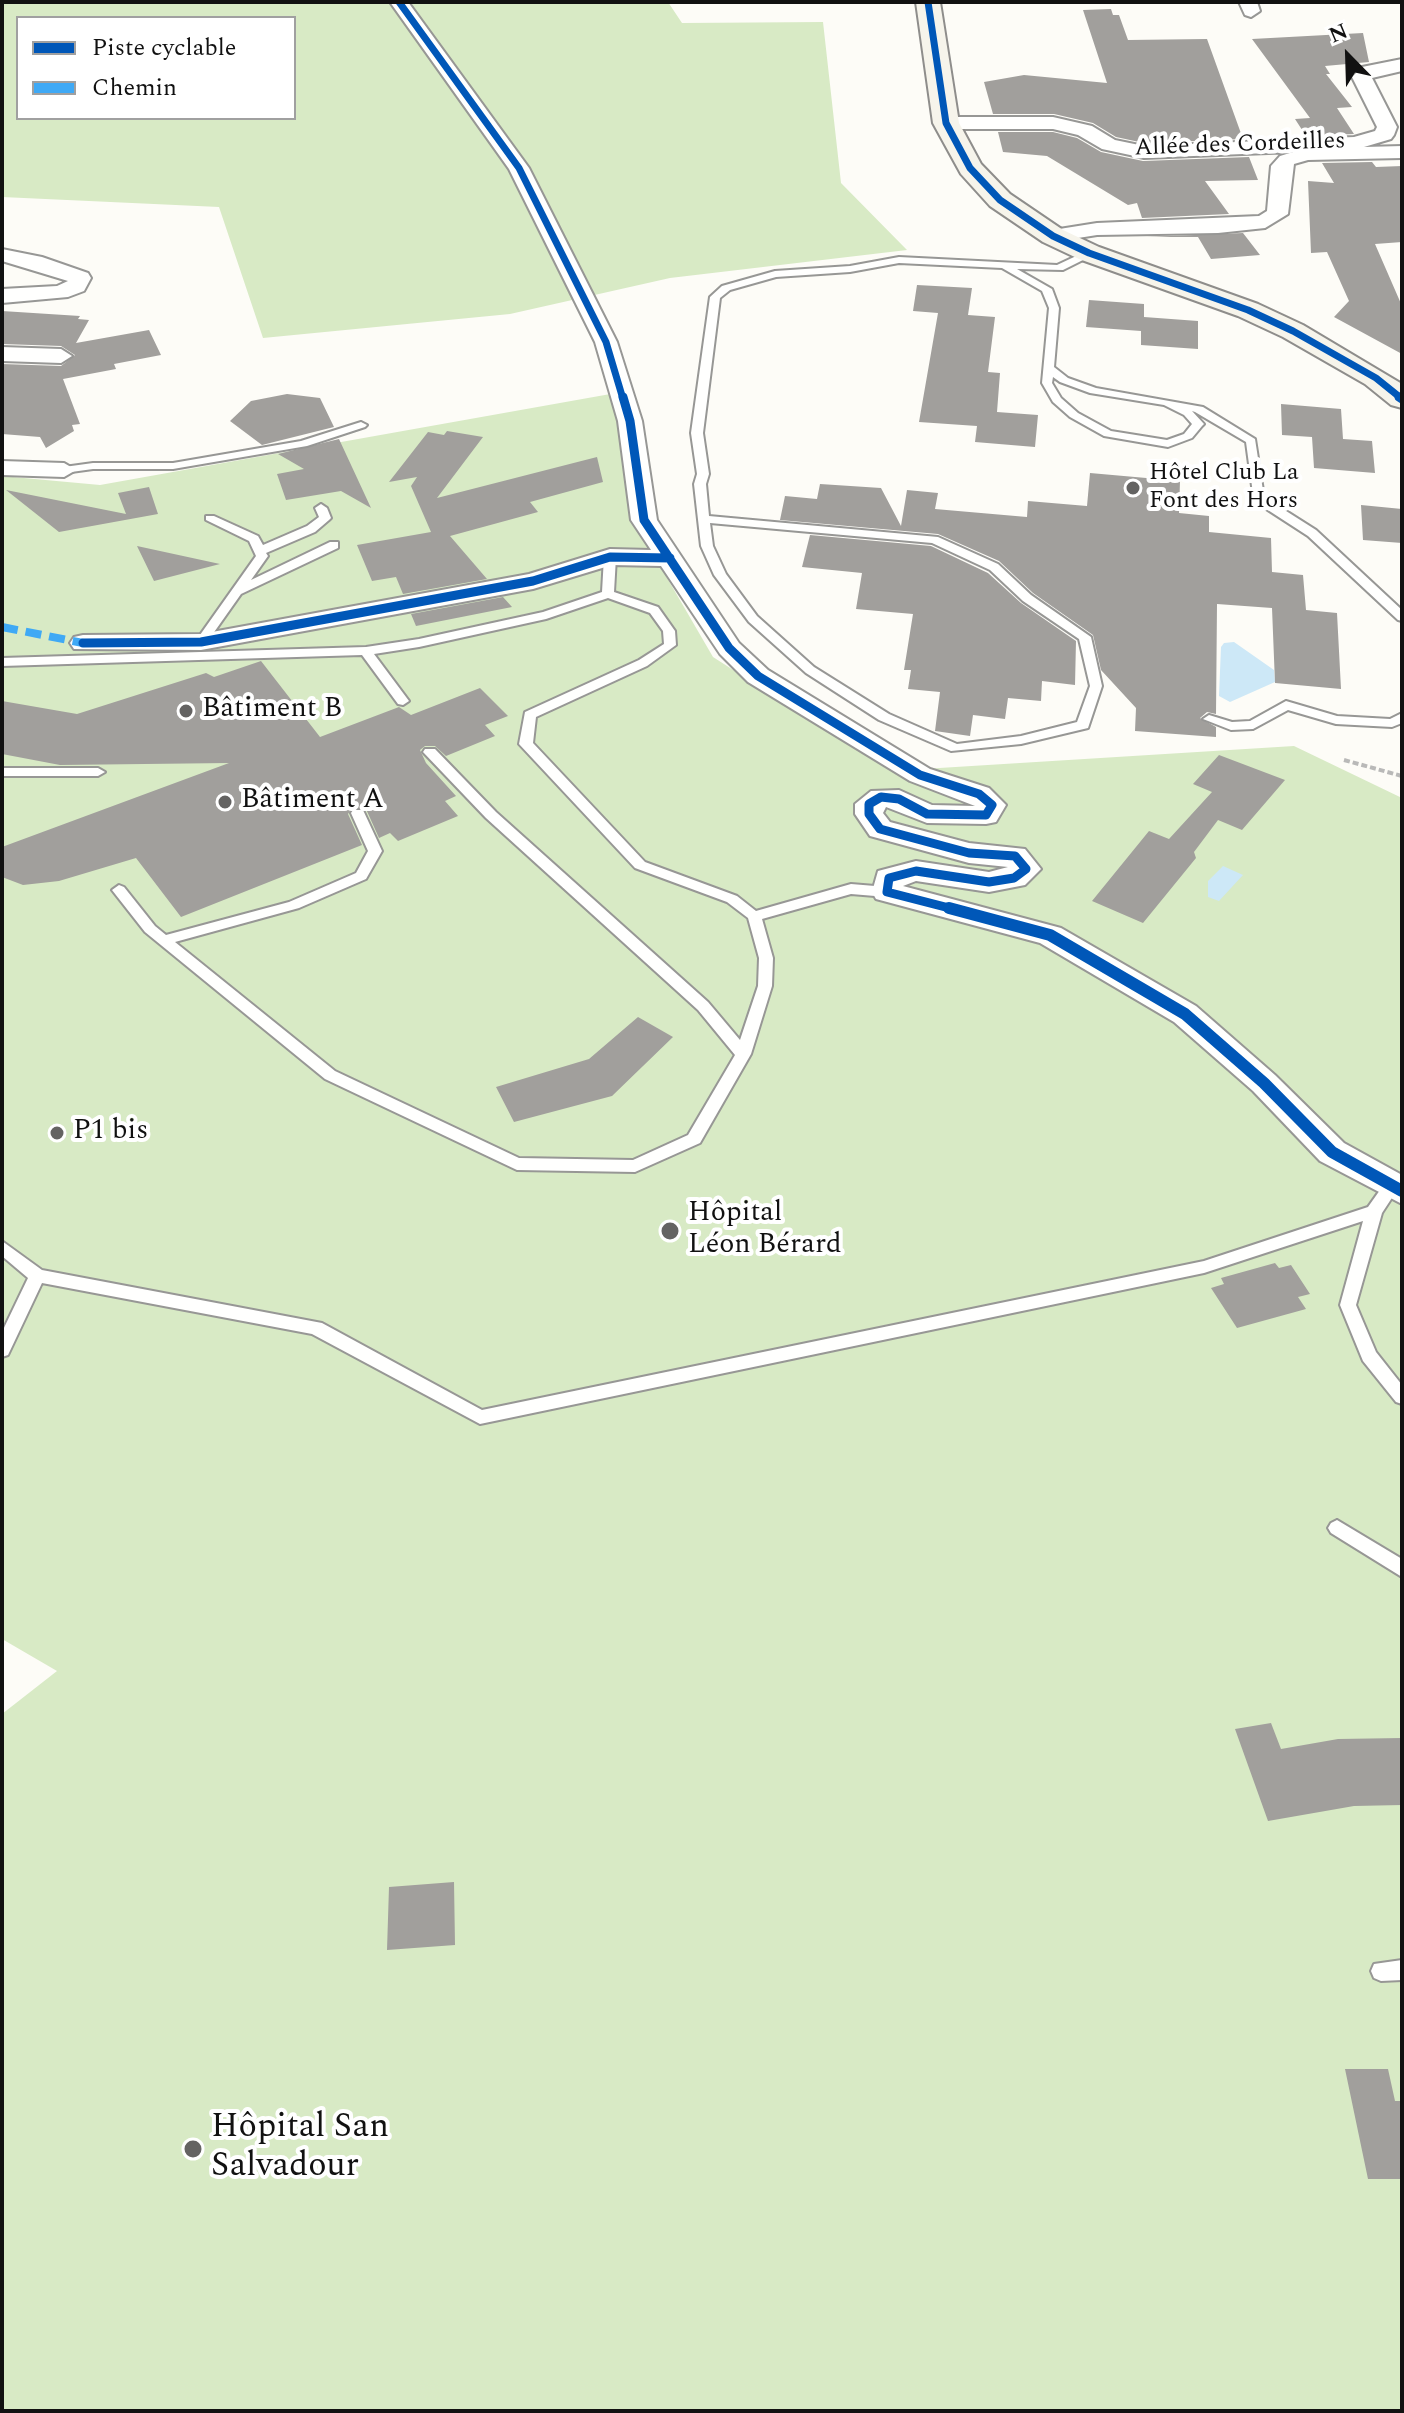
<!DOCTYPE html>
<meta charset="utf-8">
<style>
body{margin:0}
#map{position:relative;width:1404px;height:2413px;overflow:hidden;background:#fdfcf7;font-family:Spectral,serif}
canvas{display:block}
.frame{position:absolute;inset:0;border:4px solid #111;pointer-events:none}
.legend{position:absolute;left:16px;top:16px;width:280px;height:104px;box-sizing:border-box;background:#fff;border:2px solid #a0a0a0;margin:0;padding:10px 14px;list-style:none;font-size:24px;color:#111}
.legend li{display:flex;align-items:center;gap:16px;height:40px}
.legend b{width:40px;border:2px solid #a0a0a0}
.north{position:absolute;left:1308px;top:16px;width:80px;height:80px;-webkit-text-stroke:6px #fff;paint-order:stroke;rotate:337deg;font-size:22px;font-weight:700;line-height:32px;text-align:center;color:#111}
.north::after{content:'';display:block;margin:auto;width:28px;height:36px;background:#111;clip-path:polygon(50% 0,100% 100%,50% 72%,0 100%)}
</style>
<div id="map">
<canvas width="1404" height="2413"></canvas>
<div class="frame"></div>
<ul class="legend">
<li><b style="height:10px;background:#0057b8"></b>Piste cyclable</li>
<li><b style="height:10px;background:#3fa9f5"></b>Chemin</li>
</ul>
<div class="north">N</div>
</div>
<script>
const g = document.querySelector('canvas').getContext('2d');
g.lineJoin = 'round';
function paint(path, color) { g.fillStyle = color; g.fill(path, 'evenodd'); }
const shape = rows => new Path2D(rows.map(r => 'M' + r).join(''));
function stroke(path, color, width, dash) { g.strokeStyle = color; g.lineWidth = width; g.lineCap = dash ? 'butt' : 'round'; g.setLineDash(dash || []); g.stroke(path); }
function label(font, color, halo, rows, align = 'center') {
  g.font = font + ' Spectral,serif'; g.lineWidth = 8; g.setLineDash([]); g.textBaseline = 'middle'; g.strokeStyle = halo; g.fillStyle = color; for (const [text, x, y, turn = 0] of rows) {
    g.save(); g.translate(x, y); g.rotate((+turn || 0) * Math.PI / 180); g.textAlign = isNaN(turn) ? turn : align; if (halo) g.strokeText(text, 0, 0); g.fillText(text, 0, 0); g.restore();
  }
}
const forest = shape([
 [2,2,668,2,682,23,823,22,841,183,907,250,670,278,510,314,263,338,219,207,2,197],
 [18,18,294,18,294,118,18,118],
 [616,393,634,521,713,657,891,771,1294,746,1402,798,1402,2411,2,2411,2,1714,57,1671,2,1639,2,476,100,485]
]);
const water = shape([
 [1234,642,1274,670,1275,682,1230,702,1219,696,1221,647,1224,643],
 [1223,866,1243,875,1219,901,1208,897,1208,881]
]);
const building = shape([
 [1111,9,1113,15,1119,15,1128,40,1207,39,1243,139,1144,143,1116,137,1093,123,1054,114,993,114,984,82,1024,75,1107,83,1083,10],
 [1363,33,1369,62,1325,66,1330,74,1326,74,1352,107,1337,108,1354,134,1306,136,1295,119,1310,118,1252,39],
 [998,132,1053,132,1077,138,1101,152,1143,161,1249,157,1258,180,1205,181,1229,214,1142,218,1137,203,1128,205,1047,156,1003,152],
 [1372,162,1376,167,1402,166,1402,242,1375,244,1402,306,1402,354,1334,317,1349,301,1327,252,1311,253,1308,181,1334,183,1322,163],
 [1243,233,1260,255,1211,259,1198,237,1147,237],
 [917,285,972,288,968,315,995,317,988,372,1000,373,997,412,1038,415,1035,447,975,442,977,426,919,422,938,313,913,311],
 [1089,300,1144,304,1144,317,1198,321,1198,349,1141,345,1141,331,1086,327],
 [2,311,80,316,78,319,89,320,76,343,149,330,161,355,114,364,116,369,63,379,80,424,72,425,74,431,46,448,40,437,2,434,2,364,61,366,75,355,61,346,2,344],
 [287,394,320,398,334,427,262,445,230,421,251,401],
 [1281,404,1341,409,1343,439,1372,441,1375,473,1314,468,1312,437,1282,435],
 [447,431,483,437,437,498,597,457,603,482,530,502,538,512,450,536,487,579,403,594,396,577,372,581,357,545,431,532,411,486,417,477,389,482,428,432,444,435],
 [339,439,371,508,341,491,286,500,277,474,304,469,278,454],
 [1090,473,1180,481,1179,513,1209,516,1209,532,1271,538,1272,572,1303,575,1306,610,1337,613,1341,689,1275,683,1272,608,1217,604,1216,714,1207,712,1200,718,1216,727,1216,737,1135,731,1136,708,1101,670,1093,635,1033,593,999,561,938,534,780,520,785,496,817,499,820,484,881,488,901,526,907,490,938,493,935,509,1027,517,1028,501,1087,506],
 [149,487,158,514,59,532,6,490,126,514,118,493],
 [1361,505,1402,509,1402,543,1363,540],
 [810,535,931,546,988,573,1021,603,1076,641,1075,685,1042,681,1041,701,1008,698,1005,719,973,715,970,736,935,731,940,692,908,689,911,670,904,670,913,614,856,609,862,573,802,567],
 [137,546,220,564,154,581],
 [503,597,512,607,416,626,411,614],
 [261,661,320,737,399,707,411,715,480,688,508,716,485,725,495,736,446,756,435,746,425,746,420,750,426,763,456,796,445,801,458,816,398,841,390,833,379,838,366,809,353,807,348,814,362,845,181,917,136,858,59,881,23,885,2,877,2,847,229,763,60,765,2,754,2,701,77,714,206,673,214,677],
 [1219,755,1285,780,1242,830,1218,820,1194,852,1196,858,1143,923,1092,901,1149,831,1169,839,1212,792,1193,784],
 [638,1017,673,1037,612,1096,514,1122,496,1087,589,1059],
 [1275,1263,1279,1268,1291,1265,1310,1294,1298,1297,1306,1309,1237,1328,1211,1288,1224,1284,1221,1278],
 [1271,1723,1281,1749,1338,1739,1402,1738,1402,1805,1354,1806,1268,1821,1235,1729],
 [454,1882,455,1945,387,1950,389,1887],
 [1345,2069,1388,2069,1395,2101,1402,2101,1402,2179,1368,2179]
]);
const path = shape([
 [1344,760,1402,776]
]);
const service = shape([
 [1089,250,1094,253,1093,255,1063,270,1017,269,1052,289,1059,308,1054,367,1068,378,1096,388,1203,407,1255,439,1264,497,1316,530,1402,610,1402,621,1398,620,1308,536,1254,501,1246,442,1195,412,1192,411,1204,424,1202,426,1192,438,1168,447,1104,436,1070,417,1053,402,1042,383,1049,308,1042,291,1002,268,899,263,850,272,776,277,730,290,720,298,703,433,709,474,706,484,709,516,938,537,998,564,1031,595,1091,637,1102,686,1088,728,1021,744,951,751,879,720,806,673,749,622,714,575,701,546,694,484,697,474,691,433,710,297,722,286,775,271,850,266,899,257,1057,265,1089,250],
 [1053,377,1060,382,1090,393,1164,405,1184,415,1192,424,1184,434,1167,440,1111,431,1078,413,1061,398,1052,383,1053,377],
 [710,523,932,543,990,570,1023,601,1079,639,1090,686,1077,722,1021,736,957,744,889,714,814,667,757,616,726,574,713,546,710,523],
 [361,422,367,425,365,427,307,446,173,469,93,469,64,473,58,470,64,467,93,463,173,463,301,441,361,422],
 [321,504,327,508,331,518,329,520,315,532,266,553,268,556,251,580,330,542,338,542,338,548,241,594,205,645,197,645,195,642,256,556,249,541,206,520,206,516,214,516,258,536,263,545,307,526,319,517,315,508,321,504],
 [610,553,616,557,614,592,658,607,675,631,676,645,647,666,536,717,533,743,645,862,737,896,756,911,851,884,887,887,894,892,887,897,851,894,762,919,773,958,772,986,751,1054,700,1143,635,1172,517,1170,325,1079,145,932,112,890,119,885,124,887,155,926,166,935,289,902,356,873,368,851,351,813,353,810,363,810,382,851,366,879,299,908,175,942,335,1071,519,1158,633,1160,688,1135,735,1055,698,1010,486,818,423,752,425,749,435,749,496,812,708,1002,740,1040,758,986,759,958,748,918,727,902,635,868,519,744,525,712,639,660,664,644,663,631,650,613,608,598,546,619,419,647,374,654,409,701,403,705,398,704,362,655,2,666,2,658,366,647,419,639,543,612,602,592,604,557,610,553],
 [1286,701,1337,716,1390,719,1402,713,1402,723,1392,727,1336,724,1288,710,1253,729,1231,730,1203,719,1209,715,1232,722,1250,721,1286,701],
 [2,768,98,768,105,772,98,776,2,776,2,768],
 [1391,1181,1399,1187,1382,1213,1356,1305,1376,1352,1402,1385,1402,1404,1396,1402,1363,1361,1340,1305,1363,1221,1204,1273,480,1424,312,1334,42,1283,8,1355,2,1357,2,1332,28,1278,2,1256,2,1241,42,1270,322,1323,482,1410,1204,1261,1368,1207,1385,1183,1391,1181],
 [1337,1520,1402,1559,1402,1577,1331,1533,1328,1528,1331,1523,1337,1520],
 [1402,1960,1402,1980,1381,1981,1374,1978,1371,1971,1374,1964,1402,1960]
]);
const minor = shape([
 [390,2,408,2,529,168,617,342,642,421,657,520,739,643,768,670,930,769,989,788,1006,805,996,822,986,824,927,823,886,807,883,813,890,822,969,843,1025,849,1041,869,1025,885,989,892,916,881,903,886,1061,928,1196,1006,1275,1075,1344,1143,1402,1175,1402,1204,1320,1161,1253,1091,1174,1022,1040,943,876,899,872,892,878,871,916,861,989,872,1008,867,969,863,870,836,855,814,855,804,871,791,899,790,932,805,975,806,910,781,748,682,720,654,661,566,612,565,533,589,201,650,74,649,70,643,74,637,83,635,201,634,529,574,610,549,651,550,631,520,618,421,595,342,509,169,390,2],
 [1239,2,1257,2,1260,11,1251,17,1245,15,1239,2],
 [1402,59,1402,71,1372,78,1397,127,1394,135,1391,139,1364,147,1402,146,1402,158,1308,160,1294,164,1288,214,1265,228,1218,233,1097,235,1053,242,1042,236,1053,230,1097,223,1259,216,1267,211,1271,166,1280,156,1293,152,1144,158,1102,149,1078,135,1053,129,946,129,936,123,946,117,1053,117,1092,126,1115,140,1144,146,1354,137,1375,131,1377,127,1352,77,1362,67,1402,59],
 [2,249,42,257,88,273,91,278,84,291,68,297,2,303,2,289,57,286,68,281,2,261,2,249],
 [2,347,61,349,72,356,61,363,2,361,2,347],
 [2,461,64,463,76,470,64,477,2,475,2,461]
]);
const secondary = shape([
 [916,2,940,2,959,123,981,164,1010,194,1063,230,1099,247,1258,304,1303,325,1402,384,1402,408,1391,405,1365,384,1283,337,1238,316,1079,259,1043,242,990,206,961,174,933,123,916,2]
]);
const quiet = shape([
 [2,627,83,643]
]);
const cyclewayFar2 = shape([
 [399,2,519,168,606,342,623,399],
 [928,2,946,123,970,168,1000,200,1053,236,1089,253,1248,310,1293,331,1376,378,1402,399]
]);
const cyclewayFar1 = shape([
 [623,397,630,421,644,520,729,648,758,676,920,775,979,794,992,805,986,815,927,814,899,799,881,797,869,804,869,814,880,829,969,853,1015,856,1026,869,1014,878,989,882,916,871,889,878,887,892,957,910],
 [1399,397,1402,399],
 [83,643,201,642,533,581,610,557,670,558]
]);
const cycleway = shape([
 [949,908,1050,935,1185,1014,1264,1083,1332,1152,1402,1191]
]);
const markers = [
 [1133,488,8,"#646362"],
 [186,711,8,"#646362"],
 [225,802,8,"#646362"],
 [57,1133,8,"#646362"],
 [670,1231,10,"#646362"],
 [193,2149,10,"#646362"]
];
const farStreetnames = [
 ["Allée des Cordeilles",1240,146,-2]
];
const farPoinames = [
 ["Hôtel Club La",1149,474],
 ["Font des Hors",1149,502]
];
const poiNames = [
 ["Bâtiment B",202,711],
 ["Bâtiment A",241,802],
 ["P1 bis",73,1133],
 ["Hôpital",688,1215],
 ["Léon Bérard",688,1247]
];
const nearPoinames = [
 ["Hôpital San",211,2129],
 ["Salvadour",211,2168]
];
paint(forest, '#d8eac5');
paint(water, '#cde8f7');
paint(building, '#a19f9c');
stroke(service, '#979795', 4);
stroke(minor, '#979795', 4);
stroke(secondary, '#8e8d8b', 4);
stroke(path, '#b9b9b8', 4, [6, 3]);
paint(service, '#fffffe');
paint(minor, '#fffffe');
paint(secondary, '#f6f4eb');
stroke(quiet, '#3fa9f5', 8, [16, 8]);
stroke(cyclewayFar2, '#0057b8', 7);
stroke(cyclewayFar1, '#0057b8', 9);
stroke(cycleway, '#0057b8', 12);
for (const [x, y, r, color] of markers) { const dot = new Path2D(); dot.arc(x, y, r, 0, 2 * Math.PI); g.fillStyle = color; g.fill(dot); stroke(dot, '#fff', 3); }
label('24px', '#111', '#fff', farStreetnames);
label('24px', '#111', '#fff', farPoinames, 'left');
label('28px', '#111', '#fff', poiNames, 'left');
label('34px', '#111', '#fff', nearPoinames, 'left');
</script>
